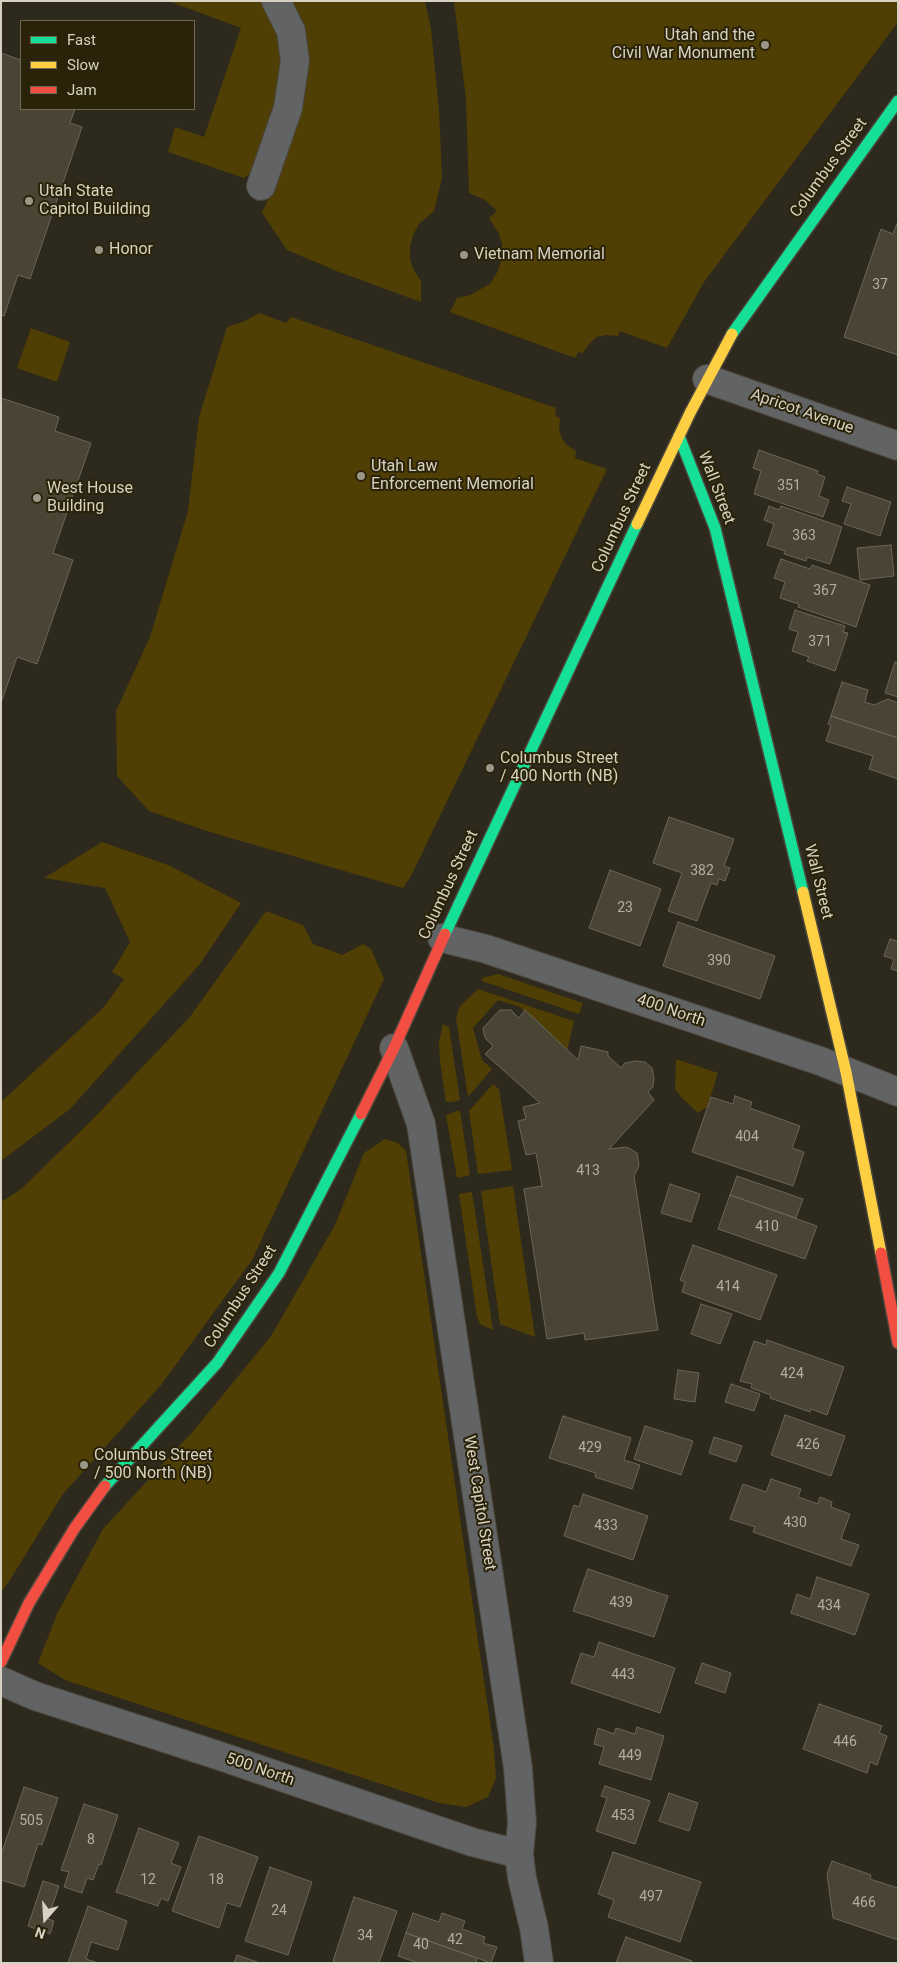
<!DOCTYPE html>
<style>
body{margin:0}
#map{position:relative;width:899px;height:1964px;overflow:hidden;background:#2d291c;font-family:Roboto,sans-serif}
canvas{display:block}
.frame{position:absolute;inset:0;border:2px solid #d6d1c2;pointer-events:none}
.legend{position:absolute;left:20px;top:20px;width:175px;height:90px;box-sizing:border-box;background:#2b2309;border:1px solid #6f6953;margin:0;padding:6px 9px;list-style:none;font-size:15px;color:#d6d1c2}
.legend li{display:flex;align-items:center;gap:10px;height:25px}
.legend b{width:25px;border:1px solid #6f6953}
.north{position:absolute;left:20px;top:1894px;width:50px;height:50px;-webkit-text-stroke:4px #2b2309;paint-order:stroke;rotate:199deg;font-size:14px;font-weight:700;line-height:20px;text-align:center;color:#d6d1c2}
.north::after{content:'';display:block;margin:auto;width:18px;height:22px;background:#d6d1c2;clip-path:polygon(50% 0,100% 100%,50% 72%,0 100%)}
</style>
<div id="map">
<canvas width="899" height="1964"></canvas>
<div class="frame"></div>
<ul class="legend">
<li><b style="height:6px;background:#16e098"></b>Fast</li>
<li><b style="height:6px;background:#ffcf43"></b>Slow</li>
<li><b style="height:6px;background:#f24e42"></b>Jam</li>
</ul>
<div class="north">N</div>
</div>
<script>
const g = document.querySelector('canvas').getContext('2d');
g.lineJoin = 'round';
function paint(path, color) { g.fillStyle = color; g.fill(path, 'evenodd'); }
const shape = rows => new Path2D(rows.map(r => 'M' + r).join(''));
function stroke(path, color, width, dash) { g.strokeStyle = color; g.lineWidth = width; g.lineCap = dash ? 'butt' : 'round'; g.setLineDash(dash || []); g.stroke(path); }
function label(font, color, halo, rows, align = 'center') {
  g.font = font + ' Roboto,sans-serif'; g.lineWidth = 4; g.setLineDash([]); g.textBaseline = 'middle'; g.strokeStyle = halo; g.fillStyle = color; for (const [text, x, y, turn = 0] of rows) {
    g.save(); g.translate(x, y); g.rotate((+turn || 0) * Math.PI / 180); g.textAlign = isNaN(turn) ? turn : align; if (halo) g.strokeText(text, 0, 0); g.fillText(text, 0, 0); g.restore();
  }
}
const green = shape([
 [168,1,263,1,279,24,285,91,258,168,244,178,168,152,175,127,204,137,241,28],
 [290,1,425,1,431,29,439,111,442,178,434,211,419,224,413,235,410,247,410,259,413,269,421,281,421,302,339,272,287,250,262,213,278,177,306,86,308,43,295,8],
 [454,1,898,1,898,22,704,282,667,348,620,331,618,336,606,335,596,337,589,344,583,353,578,352,575,358,450,312,457,298,470,295,490,284,498,271,502,256,502,244,499,234,489,218,497,211,485,200,469,193,466,99],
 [259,313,286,323,291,317,556,408,555,415,560,418,559,429,562,439,567,445,576,451,575,458,607,469,411,876,403,888,210,832,149,811,117,776,116,711,150,637,188,511,199,417,227,327,245,321],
 [31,328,70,342,57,382,17,368],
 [102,842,168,865,241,903,200,964,70,1109,1,1161,1,1102,104,1007,124,979,112,972,130,942,105,888,44,878],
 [266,911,303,925,313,944,342,955,363,944,371,949,384,979,252,1260,161,1385,63,1494,8,1583,1,1592,1,1202,20,1190,93,1119,189,1018],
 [498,974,583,1003,579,1014,482,981,482,978],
 [478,989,574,1021,567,1051,520,1007,498,1000,473,1028,482,1060,492,1069,468,1097,456,1018,460,1006],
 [443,1024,449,1027,460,1100,452,1102,446,1102,440,1061,439,1042],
 [676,1059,718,1073,707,1107,698,1113,682,1098,675,1089],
 [493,1084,499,1089,512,1170,478,1174,469,1111],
 [460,1110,470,1175,457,1178,446,1115],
 [385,1139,398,1143,406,1151,494,1749,496,1778,488,1797,466,1807,439,1803,65,1680,38,1663,57,1614,103,1529,195,1429,271,1336,335,1225,364,1153],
 [513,1186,535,1337,500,1324,481,1191],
 [472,1192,493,1330,480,1324,477,1317,459,1194]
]);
const building = shape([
 [1,53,21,60,21,109,75,109,70,123,82,127,30,279,18,275,4,316,1,315,1,53],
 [898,221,898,355,844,337,881,229,893,234,898,221],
 [1,398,59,417,55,431,91,443,53,553,73,560,37,664,17,657,1,703,1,398],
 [759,450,818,471,817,474,825,477,819,496,829,500,823,517,754,494,761,471,753,468,759,450],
 [847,487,891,502,880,536,844,524,851,504,842,501,847,487],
 [769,506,779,510,781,506,842,527,830,564,807,557,806,561,784,554,785,551,767,545,774,524,764,520,769,506],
 [891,545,894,576,860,580,857,548,891,545],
 [781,559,810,569,812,565,870,585,856,627,798,607,799,604,780,598,785,582,774,578,781,559],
 [795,610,845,626,843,632,848,633,835,671,807,661,809,657,792,651,798,632,789,629,795,610],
 [895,662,898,663,898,697,885,693,895,662],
 [842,682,868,690,865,702,874,705,888,699,898,703,898,738,831,716,842,682],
 [831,716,898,738,898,779,869,769,873,756,826,741,831,725,828,724,831,716],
 [669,817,734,839,724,866,730,868,725,881,719,879,717,885,711,883,697,921,668,911,682,873,653,863,669,817],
 [610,870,661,889,640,946,589,928,610,870],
 [678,922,775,956,760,999,663,966,678,922],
 [890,939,897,941,898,939,898,971,891,969,894,959,884,956,890,939],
 [500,1010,511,1010,519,1018,525,1010,578,1060,581,1046,608,1052,608,1056,621,1068,625,1063,635,1061,645,1062,652,1068,654,1079,653,1087,648,1092,654,1100,609,1149,627,1147,637,1153,639,1166,634,1176,658,1330,585,1340,584,1333,547,1339,524,1189,542,1186,536,1153,526,1155,518,1121,526,1119,523,1107,540,1103,485,1054,493,1046,485,1038,483,1028,500,1010],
 [735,1096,752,1102,750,1108,800,1126,792,1148,804,1152,793,1186,692,1152,711,1097,733,1104,735,1096],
 [737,1176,803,1199,796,1218,730,1195,737,1176],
 [670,1184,700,1194,691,1222,661,1213,670,1184],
 [730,1195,817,1226,805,1259,718,1229,730,1195],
 [693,1245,777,1275,760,1320,682,1292,685,1282,680,1280,693,1245],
 [701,1304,732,1314,720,1344,691,1334,701,1304],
 [767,1340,844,1367,827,1415,811,1409,810,1412,770,1398,771,1395,751,1388,752,1384,740,1381,754,1341,766,1345,767,1340],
 [678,1370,699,1373,695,1402,674,1399,678,1370],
 [731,1384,760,1394,754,1411,725,1402,731,1384],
 [785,1415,845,1436,831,1476,771,1455,785,1415],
 [563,1416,631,1438,624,1460,640,1465,632,1489,595,1477,596,1473,549,1458,563,1416],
 [645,1426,693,1441,681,1475,634,1459,645,1426],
 [714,1437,742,1446,736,1462,709,1453,714,1437],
 [771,1479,801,1489,798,1497,818,1504,820,1497,832,1502,831,1507,850,1514,841,1539,859,1545,851,1566,753,1532,755,1527,730,1519,743,1484,766,1492,771,1479],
 [583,1494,648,1516,633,1560,564,1536,574,1505,579,1507,583,1494],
 [588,1569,668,1596,654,1637,573,1611,588,1569],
 [817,1577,869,1594,855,1635,791,1613,797,1594,810,1599,817,1577],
 [599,1642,675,1668,660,1713,571,1683,581,1653,594,1657,599,1642],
 [702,1663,731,1673,725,1693,695,1683,702,1663],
 [819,1704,882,1726,879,1733,887,1736,877,1765,870,1762,867,1773,803,1749,819,1704],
 [637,1727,664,1736,651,1780,599,1764,604,1747,594,1744,598,1728,614,1734,616,1728,635,1734,637,1727],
 [605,1786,650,1801,635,1844,596,1831,607,1798,601,1796,605,1786],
 [24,1787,58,1798,42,1845,38,1844,24,1887,1,1880,1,1855,24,1787],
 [669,1793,698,1803,689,1831,659,1821,669,1793],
 [84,1804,118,1815,101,1865,99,1864,93,1880,87,1878,82,1893,64,1887,69,1872,61,1870,84,1804],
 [139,1828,179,1843,171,1863,181,1867,168,1901,161,1898,158,1906,116,1892,139,1828],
 [199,1836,258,1857,240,1907,227,1903,219,1928,172,1911,199,1836],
 [613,1852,701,1882,680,1942,608,1917,614,1900,598,1894,613,1852],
 [832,1861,871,1875,870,1879,898,1888,898,1940,833,1918,827,1874,832,1861],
 [270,1867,312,1882,288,1955,245,1941,270,1867],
 [43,1881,59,1886,48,1919,54,1921,50,1934,28,1926,43,1881],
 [354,1897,397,1911,379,1963,338,1963,333,1961,354,1897],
 [88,1906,127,1921,118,1950,91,1942,86,1959,98,1963,68,1963,88,1906],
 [413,1913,439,1922,442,1913,465,1921,462,1929,485,1937,483,1943,497,1947,491,1963,406,1933,413,1913],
 [406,1933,477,1958,476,1963,418,1963,398,1956,406,1933],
 [626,1937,692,1961,691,1963,616,1963,626,1937],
 [237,1955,260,1963,234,1963,237,1955]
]);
const street = shape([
 [261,186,288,108,295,61,291,31,276,1],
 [707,379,898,446],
 [442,938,486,949,820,1061,898,1092],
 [394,1048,421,1124,518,1768,522,1822,519,1854,522,1878,534,1928,539,1963],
 [1,1681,35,1696,217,1755,472,1842,519,1854]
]);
const fast = shape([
 [732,334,898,101],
 [679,436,715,528,803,892],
 [445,934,637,524],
 [105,1486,217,1363,279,1273,361,1114]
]);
const slow = shape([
 [637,524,690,413,732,334],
 [803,892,846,1072,881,1253]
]);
const jam = shape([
 [361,1114,394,1048,445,934],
 [881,1253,898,1343],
 [1,1662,29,1603,74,1529,105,1486]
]);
const markers = [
 [765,45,5,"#9b9688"],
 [29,201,5,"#9b9688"],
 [99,250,5,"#9b9688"],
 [464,255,5,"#9b9688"],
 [361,476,5,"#9b9688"],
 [37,498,5,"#9b9688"],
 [490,768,5,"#9b9688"],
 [84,1465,5,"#9b9688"]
];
const numberNames = [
 ["37",880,285],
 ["351",789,486],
 ["363",804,536],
 ["367",825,591],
 ["371",820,642],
 ["382",702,871],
 ["23",625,908],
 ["390",719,961],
 ["404",747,1137],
 ["413",588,1171],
 ["410",767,1227],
 ["414",728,1287],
 ["424",792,1374],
 ["426",808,1445],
 ["429",590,1448],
 ["430",795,1523],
 ["433",606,1526],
 ["439",621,1603],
 ["434",829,1606],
 ["443",623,1675],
 ["446",845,1742],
 ["449",630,1756],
 ["453",623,1816],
 ["505",31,1821],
 ["8",91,1840],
 ["12",148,1880],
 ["18",216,1880],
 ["497",651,1897],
 ["466",864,1903],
 ["24",279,1911],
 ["34",365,1936],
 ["42",455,1940],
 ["40",421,1945]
];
const poiNames = [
 ["Utah and the",755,36,"right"],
 ["Civil War Monument",755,54,"right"],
 ["Utah State",39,192],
 ["Capitol Building",39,210],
 ["Honor",109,250],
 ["Vietnam Memorial",474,255],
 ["Utah Law",371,467],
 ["Enforcement Memorial",371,485],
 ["West House",47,489],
 ["Building",47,507],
 ["Columbus Street",500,759],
 ["/ 400 North (NB)",500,777],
 ["Columbus Street",94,1456],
 ["/ 500 North (NB)",94,1474]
];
const streetNames = [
 ["Columbus Street",829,168,-54],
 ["Apricot Avenue",802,412,19],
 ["Wall Street",716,488,69],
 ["Columbus Street",622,518,-65],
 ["Wall Street",818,882,76],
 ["Columbus Street",449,885,-65],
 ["400 North",671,1011,19],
 ["Columbus Street",241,1297,-57],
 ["West Capitol Street",479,1503,81],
 ["500 North",260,1770,19]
];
paint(green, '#503f04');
paint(building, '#494434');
stroke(building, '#6a665a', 1);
stroke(street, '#4a463c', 30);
stroke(fast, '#4a463c', 14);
stroke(slow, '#4a463c', 14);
stroke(jam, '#4a463c', 14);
stroke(street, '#616364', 28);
stroke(fast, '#16e098', 11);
stroke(slow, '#ffcf43', 11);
stroke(jam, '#f24e42', 11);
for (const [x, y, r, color] of markers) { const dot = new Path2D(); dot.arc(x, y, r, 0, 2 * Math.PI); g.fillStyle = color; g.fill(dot); stroke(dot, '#2b2309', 2); }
label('14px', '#b3ae9e', null, numberNames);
label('16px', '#d6d1c2', '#2b2309', poiNames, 'left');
label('16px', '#d6d1c2', '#2b2309', streetNames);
</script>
